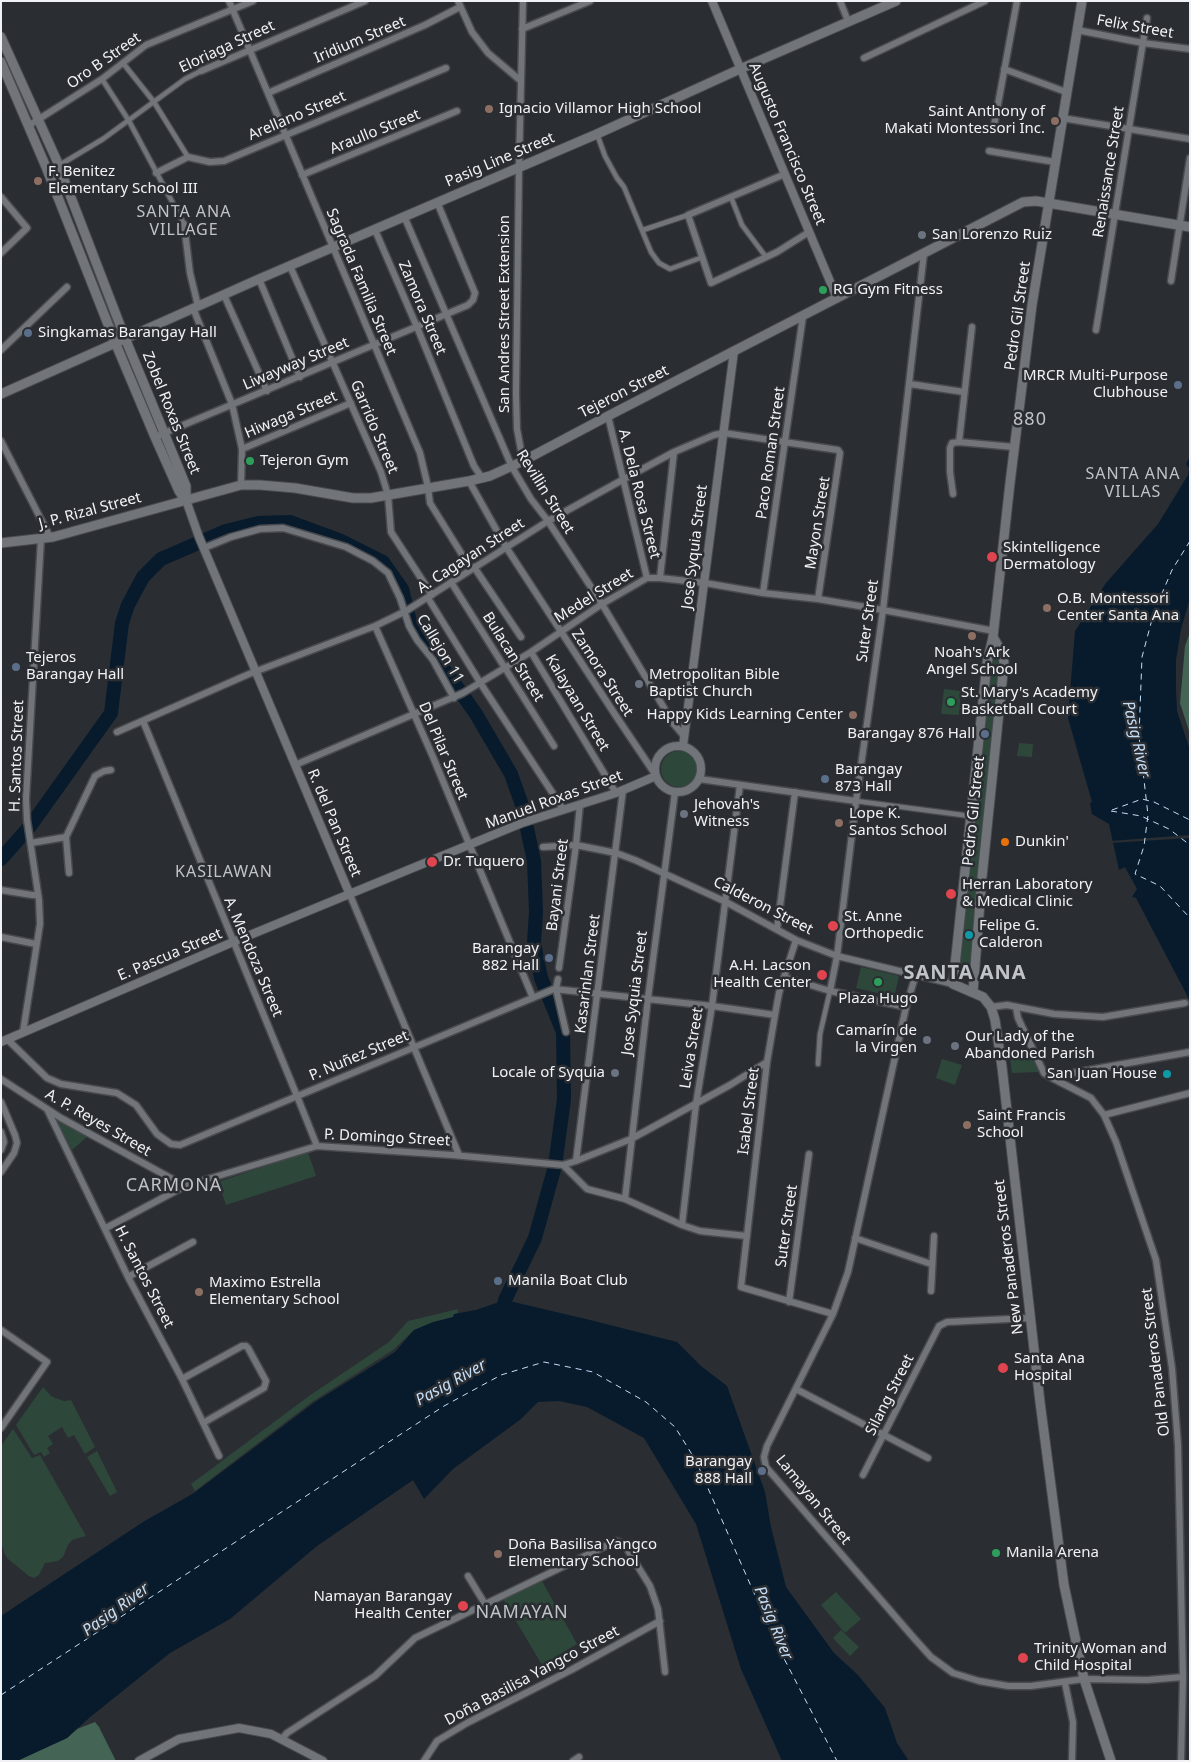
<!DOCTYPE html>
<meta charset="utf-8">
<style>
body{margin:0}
#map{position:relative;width:1191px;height:1762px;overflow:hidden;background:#2a2d31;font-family:"Noto Sans",sans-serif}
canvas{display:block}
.frame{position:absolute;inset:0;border:2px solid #f1f2f5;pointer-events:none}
</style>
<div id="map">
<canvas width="1191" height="1762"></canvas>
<div class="frame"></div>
</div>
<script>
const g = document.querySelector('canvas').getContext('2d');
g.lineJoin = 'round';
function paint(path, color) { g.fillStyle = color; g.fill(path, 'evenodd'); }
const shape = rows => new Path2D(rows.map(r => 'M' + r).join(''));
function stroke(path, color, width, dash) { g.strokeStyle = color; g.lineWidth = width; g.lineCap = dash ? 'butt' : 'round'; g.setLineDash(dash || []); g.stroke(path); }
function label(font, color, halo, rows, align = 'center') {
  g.font = font + ' "Noto Sans",sans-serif'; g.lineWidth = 5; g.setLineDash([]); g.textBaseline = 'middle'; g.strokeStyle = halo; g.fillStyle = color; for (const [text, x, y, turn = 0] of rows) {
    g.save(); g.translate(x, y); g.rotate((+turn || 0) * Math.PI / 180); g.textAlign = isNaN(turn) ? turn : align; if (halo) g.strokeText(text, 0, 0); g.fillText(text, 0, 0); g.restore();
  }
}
const green = shape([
 [996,654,1002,660,986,792,971,963,968,967,965,968,961,967,959,963,992,655],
 [944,689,961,691,959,715,941,714],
 [1019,743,1033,744,1032,757,1017,756],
 '661 769a18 18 0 1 1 36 0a18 18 0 1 1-36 0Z',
 [861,967,899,976,894,997,856,988],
 [1031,1056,1039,1072,1012,1073,1010,1059],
 [942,1059,962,1065,955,1085,936,1078],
 [62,1121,88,1136,72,1150,58,1123],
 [308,1152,316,1176,226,1205,218,1182],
 [458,1309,457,1320,414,1330,393,1350,312,1402,195,1491,191,1484,309,1396,389,1342,408,1321],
 [43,1387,51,1396,55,1398,64,1401,71,1400,95,1447,85,1454,74,1435,68,1438,62,1427,48,1436,53,1444,47,1448,50,1453,44,1457,41,1452,34,1455,16,1425],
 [13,1429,32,1458,40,1455,86,1536,72,1540,68,1545,63,1557,58,1561,45,1563,39,1575,34,1578,29,1576,8,1559,5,1555,1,1542,1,1446],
 [97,1451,117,1492,110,1496,87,1457],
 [542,1581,577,1644,542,1665,503,1599],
 [836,1592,861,1619,845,1633,821,1605],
 [841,1630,859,1647,850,1656,833,1638]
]);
const forest = shape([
 [1190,632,1190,731,1189,731,1180,703,1185,646],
 [95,1722,99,1727,116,1761,17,1761,67,1738,77,1729]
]);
const water = shape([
 [1190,456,1190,598,1181,629,1176,660,1176,690,1177,711,1190,750,1190,1001,1136,898,1132,897,1137,889,1125,867,1119,870,1109,824,1092,814,1090,803,1092,802,1068,718,1075,631,1106,583,1158,524,1188,475,1189,468,1186,464],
 [505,1300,590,1320,677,1342,701,1366,727,1386,765,1492,771,1527,786,1587,834,1653,858,1675,885,1708,897,1743,909,1761,782,1761,741,1669,696,1524,644,1438,587,1407,559,1401,538,1402,521,1419,453,1469,424,1499,413,1480,317,1546,230,1619,170,1653,89,1718,67,1738,17,1761,1,1761,1,1616,143,1522,194,1493,315,1402,395,1352,414,1330,433,1322,453,1317,454,1314,476,1310]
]);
const pier = shape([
 [1190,835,1190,838,1110,843,1110,841]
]);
const river = shape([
 [1,859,31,825,111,713,122,623,128,605,143,577,161,559,226,531,258,523,290,522,339,540,383,562,402,589,410,622,418,637,450,677,476,714,511,774,522,805,534,861,536,912,534,943,541,978,563,1032,564,1099,555,1166,535,1238,505,1300,502,1317]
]);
const ferry = shape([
 [1190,541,1172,570,1154,612,1142,657,1139,736,1148,815,1144,846,1135,874,1160,886,1190,918],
 [1112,810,1142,799,1154,802,1190,820],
 [1111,811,1141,816,1169,829,1190,845],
 [1,1695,444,1406,501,1375,544,1362,593,1372,646,1402,675,1427,696,1461,776,1643,837,1761]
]);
const pedestrian = shape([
 [123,63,154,102,188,157],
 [102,79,129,121,184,224],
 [597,134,605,156,617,178,624,187,651,252,659,263,670,269,703,257],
 [58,166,103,139,185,79,201,71],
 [731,197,742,225,766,257],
 [643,230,688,215],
 [856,801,970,816],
 [818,1064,820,1034,830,991]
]);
const minor = shape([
 [229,1,420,453,428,487,430,503,471,569],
 [458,1,472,32,488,53,521,81],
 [840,1,848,21],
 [522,29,590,1],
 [1077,30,1143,43,1190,49],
 [864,58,985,1],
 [1004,69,1066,92],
 [201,71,365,1],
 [268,93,425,25,460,7],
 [1062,118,1190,139],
 [28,126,102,79,146,45,253,1],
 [994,126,1017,1],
 [989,151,1055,162],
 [156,173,188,157,210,162,224,161,446,68],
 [785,174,688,215,711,283,777,252,809,232],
 [302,175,457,111],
 [1,197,27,228,1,253],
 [404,216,512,467,531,499,548,521,602,604,673,723,684,736],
 [184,224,190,273,198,306],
 [375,230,417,327,474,466,482,478],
 [290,266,381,472,388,495,391,532,432,595],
 [259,279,300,377],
 [1171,281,1190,158],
 [224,295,267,391],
 [193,308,232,404,242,449,241,485],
 [1096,330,1147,18],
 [1,350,67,287],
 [910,384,964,392],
 [608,416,647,578],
 [155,437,468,305,473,300,475,293,437,202],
 [1,441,50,537],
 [959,442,972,327],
 [242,449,351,403],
 [523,461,517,429,516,394,519,167,523,1],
 [469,481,506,547,616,716,655,774],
 [953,494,950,472,950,448,952,443,959,442,1014,447],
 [204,548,231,537,260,529,283,528,346,547,373,561,388,573,400,598,409,626,417,640,433,660,454,698],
 [474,567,521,637],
 [660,578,674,452],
 [451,582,554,746],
 [763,593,803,316],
 [428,598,481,684,563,809],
 [375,626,433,757,533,998],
 [531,652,616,793],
 [143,721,297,1096,317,1146],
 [117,732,249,674,375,626,406,611,548,521,624,479,674,452,714,435,724,433,838,450,840,453,818,599],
 [295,765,463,693,531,652,602,604,647,578,660,578,705,583,763,593,818,599,883,610,994,631],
 [699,779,856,801],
 [31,843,66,837],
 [543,847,576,845,616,853,635,860,726,902,796,940,837,956,953,984],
 [69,873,66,837,95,776,104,771,111,770],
 [1,890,32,895,38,895],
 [350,895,459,1155],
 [777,929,795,792],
 [1,937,36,944],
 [796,940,779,993,775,1015,767,1062,741,1287,833,1314],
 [559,968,576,845,580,804],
 [916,974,906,1007,848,1272,833,1314,767,1446,764,1457,766,1467,913,1637,931,1657,953,1673,979,1681,1008,1686,1031,1686,1084,1679,1147,1680,1183,1677],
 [784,977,830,991,906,1007],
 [558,979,556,989,566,1032],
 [830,991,837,956,856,801,883,610,924,253],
 [991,1007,1007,1005,1054,1014,1103,1017,1185,1003],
 [1016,1008,1018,1018,1044,1073,1050,1077,1091,1098,1104,1115,1116,1142,1156,1260,1172,1368,1178,1445,1183,1677,1181,1761],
 [23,1032,40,924,39,900,27,820,26,799,41,539],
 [7,1039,47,1078,61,1084,117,1093,136,1105,157,1134,171,1144,180,1145,554,989,712,1006,775,1015],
 [1050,1077,1190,1052],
 [1,1079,61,1118,185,1186],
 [1,1102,15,1135,17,1143,14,1153,1,1172],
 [47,1109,128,1277,182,1379,219,1456],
 [1104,1115,1190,1093],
 [1,1132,4,1142,1,1150],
 [576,1161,623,790],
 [563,1165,587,1189,625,1199,682,1225,700,1231,747,1236],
 [625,1199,648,998,675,792],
 [682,1225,696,1104,712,1006,740,785],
 [106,1228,185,1186,317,1146,452,1155,563,1165,576,1161,631,1139,730,1085,767,1062],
 [855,1238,931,1264],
 [128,1277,193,1242],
 [931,1291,934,1236],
 [789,1302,809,1154],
 [1,1330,47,1362,1,1428],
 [182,1379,242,1346,246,1346,248,1348,266,1381,264,1388,203,1423],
 [796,1389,928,1458],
 [863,1475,939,1326,947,1322,1030,1318],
 [468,1576,485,1604],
 [1065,1683,1073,1722,1072,1761],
 [282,1739,287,1733,375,1676,415,1638,616,1541,624,1544,650,1586,658,1609,665,1672],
 [424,1761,437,1741,467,1723,571,1670,660,1621],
 [573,1761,579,1757]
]);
const tertiary = shape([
 [712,1,837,298],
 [186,500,199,537,350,895],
 '655 769a23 23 0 1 1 46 0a23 23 0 1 1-46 0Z',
 [683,746,734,351],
 [1,1042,233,942,522,823,616,793,656,776],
 [139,1761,179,1739,239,1728,271,1734,323,1761]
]);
const secondary = shape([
 [1082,1,1032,305,1010,483,993,637,987,663,953,984,983,997,991,1007,995,1020,1002,1067,1040,1402,1064,1585,1084,1679,1111,1761],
 [1,37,57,161,125,338,186,486,186,500],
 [1,62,46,167,115,342,155,437,179,491,185,500],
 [1,394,259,279,597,134,740,69,896,1],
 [1,543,53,537,241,485,260,485,295,488,353,498,371,498,469,481,490,476,523,461,608,416,1023,202,1036,201,1190,227],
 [973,992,982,877,1004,663,1003,654,993,637]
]);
const markers = [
 [489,109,5,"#8d6e63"],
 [1055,121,5,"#8d6e63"],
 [38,181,5,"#8d6e63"],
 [922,235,5,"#6b7280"],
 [823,290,5,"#2e9e5b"],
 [28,333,5,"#5c6f8a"],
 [1178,385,5,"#5c6f8a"],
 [250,461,5,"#2e9e5b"],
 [992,557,6,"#e0444e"],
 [1047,608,5,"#8d6e63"],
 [972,636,5,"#8d6e63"],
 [16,667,5,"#5c6f8a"],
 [639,684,5,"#6b7280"],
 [951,702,5,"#2e9e5b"],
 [853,715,5,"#8d6e63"],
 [985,734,5,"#5c6f8a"],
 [825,779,5,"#5c6f8a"],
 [684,814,5,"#6b7280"],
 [839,823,5,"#8d6e63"],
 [1005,842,5,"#e8710a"],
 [432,862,6,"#e0444e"],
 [951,894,6,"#e0444e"],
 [833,926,6,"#e0444e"],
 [969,935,5,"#0f9aa8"],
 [549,958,5,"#5c6f8a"],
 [822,975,6,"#e0444e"],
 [878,982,5,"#2e9e5b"],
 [927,1040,5,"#6b7280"],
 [955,1046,5,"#6b7280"],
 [615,1073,5,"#6b7280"],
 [1167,1074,5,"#0f9aa8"],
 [967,1125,5,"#8d6e63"],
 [498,1281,5,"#5c6f8a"],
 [199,1292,5,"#8d6e63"],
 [1003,1368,6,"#e0444e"],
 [762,1471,5,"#5c6f8a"],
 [996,1553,5,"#2e9e5b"],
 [498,1554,5,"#8d6e63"],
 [463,1606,6,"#e0444e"],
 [1023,1658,6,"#e0444e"]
];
const streetNames = [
 ["Felix Street",1135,27,10],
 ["Iridium Street",360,40,-23],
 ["Eloriaga Street",227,47,-25],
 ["Oro B Street",104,61,-35],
 ["Arellano Street",297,116,-23],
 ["Araullo Street",375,132,-22],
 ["Augusto Francisco Street",787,144,67],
 ["Pasig Line Street",500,160,-23],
 ["Renaissance Street",1109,172,-81],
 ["Sagrada Familia Street",361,282,67],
 ["Zamora Street",422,308,67],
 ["San Andres Street Extension",505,314,-90],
 ["Pedro Gil Street",1018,316,-82],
 ["Liwayway Street",296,364,-23],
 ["Tejeron Street",624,392,-27],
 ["Zobel Roxas Street",171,413,68],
 ["Hiwaga Street",291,415,-23],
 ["Garrido Street",374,427,67],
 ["Paco Roman Street",771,453,-82],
 ["Revillin Street",545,492,58],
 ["A. Dela Rosa Street",639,494,76],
 ["J. P. Rizal Street",90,511,-15],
 ["Mayon Street",818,523,-81],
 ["Jose Syquia Street",695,547,-83],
 ["A. Cagayan Street",471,556,-33],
 ["Medel Street",594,596,-32],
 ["Suter Street",868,621,-82],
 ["Callejon 11",440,649,59],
 ["Bulacan Street",513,657,58],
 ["Zamora Street",602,673,57],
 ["Kalayaan Street",577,703,59],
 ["Del Pilar Street",443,751,67],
 ["H. Santos Street",17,756,-88],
 ["Manuel Roxas Street",554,800,-20],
 ["Pedro Gil Street",974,811,-84],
 ["R. del Pan Street",334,823,67],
 ["Bayani Street",558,885,-83],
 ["Calderon Street",763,906,27],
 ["E. Pascua Street",170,955,-23],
 ["A. Mendoza Street",253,957,67],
 ["Kasarinlan Street",588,974,-83],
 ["Jose Syquia Street",635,993,-83],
 ["Leiva Street",692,1048,-81],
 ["P. Nuñez Street",359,1056,-23],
 ["Isabel Street",749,1111,-83],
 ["A. P. Reyes Street",98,1123,30],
 ["P. Domingo Street",387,1138,3],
 ["Suter Street",787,1226,-82],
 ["New Panaderos Street",1009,1257,-97],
 ["H. Santos Street",144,1277,63],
 ["Old Panaderos Street",1156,1362,-97],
 ["Silang Street",890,1395,-63],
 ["Lamayan Street",813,1500,51],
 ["Doña Basilisa Yangco Street",532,1676,-28]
];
const poiNames = [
 ["Ignacio Villamor High School",499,109],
 ["Saint Anthony of",1045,112,"right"],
 ["Makati Montessori Inc.",1045,129,"right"],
 ["F. Benitez",48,172],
 ["Elementary School III",48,189],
 ["San Lorenzo Ruiz",932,235],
 ["RG Gym Fitness",833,290],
 ["Singkamas Barangay Hall",38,333],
 ["MRCR Multi-Purpose",1168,376,"right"],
 ["Clubhouse",1168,393,"right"],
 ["Tejeron Gym",260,461],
 ["Skintelligence",1003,548],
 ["Dermatology",1003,565],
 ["O.B. Montessori",1057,599],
 ["Center Santa Ana",1057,616],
 ["Noah's Ark",972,653,"center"],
 ["Angel School",972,670,"center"],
 ["Tejeros",26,658],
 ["Barangay Hall",26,675],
 ["Metropolitan Bible",649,675],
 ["Baptist Church",649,692],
 ["St. Mary's Academy",961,693],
 ["Basketball Court",961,710],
 ["Happy Kids Learning Center",843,715,"right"],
 ["Barangay 876 Hall",975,734,"right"],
 ["Barangay",835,770],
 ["873 Hall",835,787],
 ["Jehovah's",694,805],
 ["Witness",694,822],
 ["Lope K.",849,814],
 ["Santos School",849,831],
 ["Dunkin'",1015,842],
 ["Dr. Tuquero",443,862],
 ["Herran Laboratory",962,885],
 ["& Medical Clinic",962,902],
 ["St. Anne",844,917],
 ["Orthopedic",844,934],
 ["Felipe G.",979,926],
 ["Calderon",979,943],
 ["Barangay",539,949,"right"],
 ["882 Hall",539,966,"right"],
 ["A.H. Lacson",811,966,"right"],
 ["Health Center",811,983,"right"],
 ["Plaza Hugo",878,999,"center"],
 ["Camarín de",917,1031,"right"],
 ["la Virgen",917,1048,"right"],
 ["Our Lady of the",965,1037],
 ["Abandoned Parish",965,1054],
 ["Locale of Syquia",605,1073,"right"],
 ["San Juan House",1157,1074,"right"],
 ["Saint Francis",977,1116],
 ["School",977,1133],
 ["Manila Boat Club",508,1281],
 ["Maximo Estrella",209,1283],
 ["Elementary School",209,1300],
 ["Santa Ana",1014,1359],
 ["Hospital",1014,1376],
 ["Barangay",752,1462,"right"],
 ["888 Hall",752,1479,"right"],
 ["Doña Basilisa Yangco",508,1545],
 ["Elementary School",508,1562],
 ["Manila Arena",1006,1553],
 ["Namayan Barangay",452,1597,"right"],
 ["Health Center",452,1614,"right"],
 ["Trinity Woman and",1034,1649],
 ["Child Hospital",1034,1666]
];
const neighbourhoodNames = [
 ["SANTA ANA",184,212],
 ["VILLAGE",184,230],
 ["SANTA ANA",1133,474],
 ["VILLAS",1133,492],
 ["KASILAWAN",224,872]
];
const waterNames = [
 ["Pasig River",1136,739,77],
 ["Pasig River",451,1383,-29],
 ["Pasig River",116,1610,-36],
 ["Pasig River",773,1623,68]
];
const quarterNames = [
 ["880",1030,420],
 ["CARMONA",174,1186],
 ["NAMAYAN",522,1613]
];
const districtNames = [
 ["SANTA ANA",965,973]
];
paint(green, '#2e473b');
paint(forest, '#446455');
paint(water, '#071b2d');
paint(pier, '#2a2d31');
stroke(river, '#071b2d', 14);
stroke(ferry, '#c5def8', 1, [6, 5]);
stroke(pedestrian, '#484a4e', 7);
stroke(minor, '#484a4e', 9);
stroke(tertiary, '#484a4e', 10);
stroke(secondary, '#484a4e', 11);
stroke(pedestrian, '#717479', 4.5);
stroke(minor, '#717479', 6);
stroke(tertiary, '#717479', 8);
stroke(secondary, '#717479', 9);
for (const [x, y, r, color] of markers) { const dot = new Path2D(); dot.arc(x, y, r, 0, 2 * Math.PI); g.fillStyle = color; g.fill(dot); stroke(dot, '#2a2d31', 2); }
label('15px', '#f1f2f5', '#2a2d31', streetNames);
label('15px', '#f1f2f5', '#2a2d31', poiNames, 'left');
g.letterSpacing = '1px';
label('16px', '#c0c3c8', '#2a2d31', neighbourhoodNames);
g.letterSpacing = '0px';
label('italic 16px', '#c5def8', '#2a2d31', waterNames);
g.letterSpacing = '1px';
label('18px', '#c0c3c8', '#2a2d31', quarterNames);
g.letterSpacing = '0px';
g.letterSpacing = '1px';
label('bold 20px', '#c0c3c8', '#2a2d31', districtNames);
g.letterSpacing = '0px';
</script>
